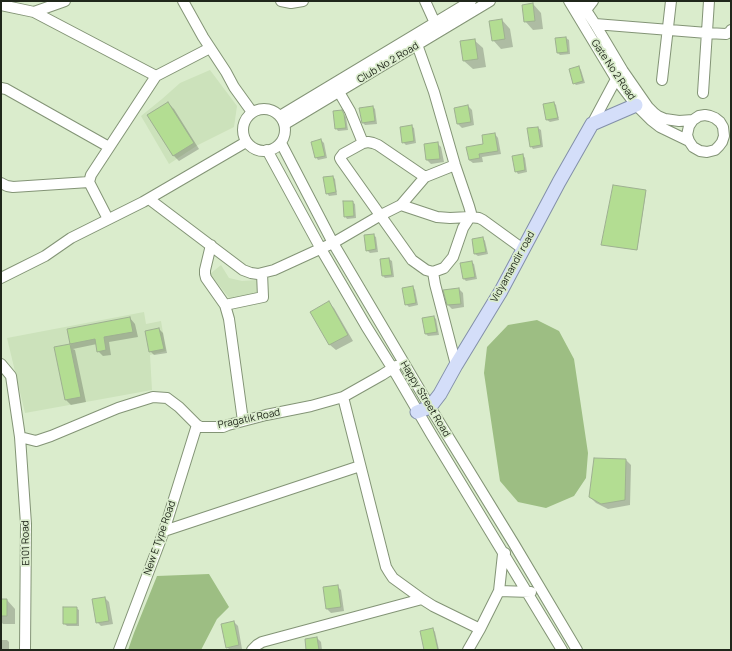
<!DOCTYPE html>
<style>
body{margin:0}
#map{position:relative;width:732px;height:651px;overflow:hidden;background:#daeccc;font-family:Manrope,sans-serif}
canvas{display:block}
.frame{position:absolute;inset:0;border:2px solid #20271b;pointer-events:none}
</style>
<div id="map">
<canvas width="732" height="651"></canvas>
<div class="frame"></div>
</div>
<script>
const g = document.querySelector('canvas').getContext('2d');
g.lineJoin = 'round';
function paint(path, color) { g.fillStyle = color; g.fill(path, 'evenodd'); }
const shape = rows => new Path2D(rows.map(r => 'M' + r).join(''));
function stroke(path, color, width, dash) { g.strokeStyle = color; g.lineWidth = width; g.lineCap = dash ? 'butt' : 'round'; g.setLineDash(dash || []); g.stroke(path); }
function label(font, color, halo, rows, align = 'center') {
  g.font = font + ' Manrope,sans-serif'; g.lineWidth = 3.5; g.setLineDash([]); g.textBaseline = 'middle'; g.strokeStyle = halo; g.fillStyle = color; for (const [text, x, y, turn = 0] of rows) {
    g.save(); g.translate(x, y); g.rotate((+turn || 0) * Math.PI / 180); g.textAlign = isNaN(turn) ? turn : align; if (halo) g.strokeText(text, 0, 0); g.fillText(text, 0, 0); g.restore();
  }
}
const built = shape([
 [210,70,237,106,234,127,198,145,169,164,141,116,162,99,180,83],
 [221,265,229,278,242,281,257,280,260,294,230,299,210,274],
 [144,312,146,324,161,321,166,351,150,355,152,390,25,413,7,338]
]);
const green = shape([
 [537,320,559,331,574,359,588,453,586,478,574,496,546,508,518,502,500,481,484,373,487,347,508,325],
 [209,574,229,607,217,619,201,650,128,650,134,633,157,576]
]);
const shadow = shape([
 [533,4,541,13,543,29,533,30,525,21],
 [502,20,510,29,513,47,501,49,493,40],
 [566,38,569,40,570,54,560,55,558,53],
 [474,40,483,48,486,67,473,69,464,61,461,41],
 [579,67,581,70,585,83,576,85,574,83],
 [168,103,174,109,199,149,179,161,174,156],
 [554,103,556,105,559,120,550,122,547,120],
 [468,106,472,110,474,125,462,128,458,124],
 [373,107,375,109,377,124,365,125,363,123],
 [341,111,346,117,348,130,338,131,336,128],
 [411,126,414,128,416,143,406,145,403,142],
 [538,128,541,130,543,147,533,149,531,146,528,129],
 [495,134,498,138,501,154,482,157,483,162,473,163,469,160],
 [321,140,324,143,327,158,318,160,316,157],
 [437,143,441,147,444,162,431,164,427,160,425,145],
 [523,155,525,158,527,172,518,174,516,171],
 [333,177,335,179,337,195,329,196,327,193],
 [645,191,646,192,637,250,603,245],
 [352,202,355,204,356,218,347,219,345,216],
 [373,235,376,237,378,252,370,253,367,250],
 [483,238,485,241,488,254,478,256,475,254],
 [389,259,392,261,394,277,385,278,383,276,381,260],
 [471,262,474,264,477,279,466,281,464,279,461,264],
 [413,287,415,290,418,305,409,307,406,304],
 [459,289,463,293,464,307,452,309,448,305],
 [329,303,334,308,353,341,336,350,330,345,311,312],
 [434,317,436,319,439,335,428,336,426,334,423,319],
 [130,318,135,324,138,337,109,342,111,355,103,356,98,351,97,344,73,349,75,350,86,402,71,405,66,400,55,348,71,345,68,330],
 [159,329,163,333,167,353,154,355,150,351],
 [626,460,631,465,630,505,608,509,596,503,590,497],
 [337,586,341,590,344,611,331,613,327,609],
 [105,598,109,602,113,624,101,626,97,622],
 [1,600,7,600,15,609,15,624,3,624,1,622],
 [76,608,79,610,79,626,67,626,64,623],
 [234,622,238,626,242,649,230,650,227,647],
 [433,629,435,632,439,650,425,650],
 [317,638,321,642,322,650,307,650],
 [1,640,7,640,9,642,9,650,1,650]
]);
const building = shape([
 [533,3,535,21,524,22,522,5,533,3],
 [502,19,505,39,492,41,489,21,502,19],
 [566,37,568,52,557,53,555,38,566,37],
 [475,39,478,59,463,61,460,41,475,39],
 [579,66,583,81,573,84,569,69,579,66],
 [168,102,194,143,173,156,147,115,168,102],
 [554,102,558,118,546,120,543,104,554,102],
 [468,105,471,122,457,124,454,108,468,105],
 [373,106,375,121,362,123,359,108,373,106],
 [342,110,344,114,346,128,335,129,333,111,342,110],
 [412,125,414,141,402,143,400,127,412,125],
 [538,127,541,145,530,147,527,128,538,127],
 [495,133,498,151,479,154,480,158,469,160,466,147,483,144,482,135,495,133],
 [321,139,325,156,315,158,311,142,321,139],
 [438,142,440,159,426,160,424,144,438,142],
 [523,154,525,170,515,172,512,156,523,154],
 [333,176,336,192,326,194,323,177,333,176],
 [613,185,646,190,637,250,601,245,613,185],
 [343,201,353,201,354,216,344,217,343,201],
 [374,234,376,249,366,251,364,235,374,234],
 [483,237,486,252,474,254,472,239,483,237],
 [389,258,392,275,382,276,380,259,389,258],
 [472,261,475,277,463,279,460,263,472,261],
 [413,286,416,303,405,305,402,288,413,286],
 [459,288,461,304,447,305,443,290,459,288],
 [329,301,348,335,329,345,310,312,329,301],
 [434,316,437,332,425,334,422,318,434,316],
 [130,317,133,332,104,337,106,350,97,352,95,339,70,344,67,329,130,317],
 [159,328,164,349,149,352,145,331,159,328],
 [70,344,81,397,65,400,54,347,70,344],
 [594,458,626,459,625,500,601,504,589,497,594,458],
 [338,585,341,607,326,609,323,587,338,585],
 [105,597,109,621,96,623,92,599,105,597],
 [1,599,7,599,7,616,1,616,1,599],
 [63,607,77,607,77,624,63,624,63,607],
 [234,621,239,645,226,648,221,624,234,621],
 [433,628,438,650,424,650,420,631,433,628],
 [317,637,319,650,306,650,305,639,317,637]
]);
const minor = shape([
 [183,1,203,37,226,72,234,87,252,112],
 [281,1,291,3,303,1],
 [425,1,435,23],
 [569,1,616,79,636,105,651,120,660,127,689,141,693,147,700,151,707,152,715,150,719,146,722,142,724,136,723,127,720,122,715,118,710,116,705,115,699,116,693,120,689,126,687,135,689,141],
 [580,1,595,24,623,71,648,107,654,113,658,116,665,119,679,121,693,120],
 [1,5,34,12,156,76],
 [586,10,593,1],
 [34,12,65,1],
 [595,24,707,33,726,34,730,32,731,30],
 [414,36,434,92,455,165,469,206,471,213,470,217,463,228,453,257,444,268,433,272,426,270,412,260,341,160,340,158,343,154,363,143,368,142,373,143,378,145,425,177],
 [662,80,671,1],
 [1,88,6,89,109,147],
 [339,92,350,111,363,143],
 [703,93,709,1],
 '243 130a21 21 0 1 1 42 0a21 21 0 1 1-42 0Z',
 [280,116,471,1],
 [285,124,490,1],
 [592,124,616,79,618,75],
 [281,143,333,243,430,407,514,544,577,650],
 [267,150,321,249,366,326,396,374,431,434,562,650],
 [1,183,7,186,13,187,89,182],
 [149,199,243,270,251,273,258,274,274,270,333,243,381,215,401,205,425,177,455,165],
 [401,205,437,217,450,218,470,217,479,218,483,220,523,249],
 [108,219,90,184,89,182,91,175,156,76,210,48],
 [211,245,205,270,205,274,206,278,225,305,229,319,243,421],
 [433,272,435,284,456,365],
 [1,278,45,256,71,238,143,202,246,142],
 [225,305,263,297,262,273],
 [1,364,11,376,20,437,26,524,25,650],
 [343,397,386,567,389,572,393,578,422,599,433,606,480,629],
 [20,437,36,441,51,436,118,408,153,397,167,398,179,407,197,425,201,427,223,427,228,425,266,415,311,406,343,397,382,375,396,366],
 [164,531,360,466],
 [499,591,531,592],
 [119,650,164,531,197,425],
 [252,650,257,645,262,642,422,599],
 [468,650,480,629,499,591,503,554,505,553]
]);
const major = shape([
 [417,412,430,407,440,394,456,365,501,291,559,182,592,124,636,105]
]);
const streetNames = [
 ["Club No 2 Road",388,63,-31],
 ["Gate No 2 Road",613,70,56],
 ["Vidyamandir road",513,267,-61],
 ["Happy Street Road",425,399,59],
 ["Pragatik Road",249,419,-12],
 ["New E Type Road",160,538,-71],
 ["E101 Road",26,543,-91]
];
paint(built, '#cce2bb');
paint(green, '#9dbe83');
paint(shadow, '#0003');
paint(building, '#b3dd92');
stroke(building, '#9eb091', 1);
stroke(minor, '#839476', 12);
stroke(major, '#8390a9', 15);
stroke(minor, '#fff', 10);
stroke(major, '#d4def9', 13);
label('10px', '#20271b', '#daeccc', streetNames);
</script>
